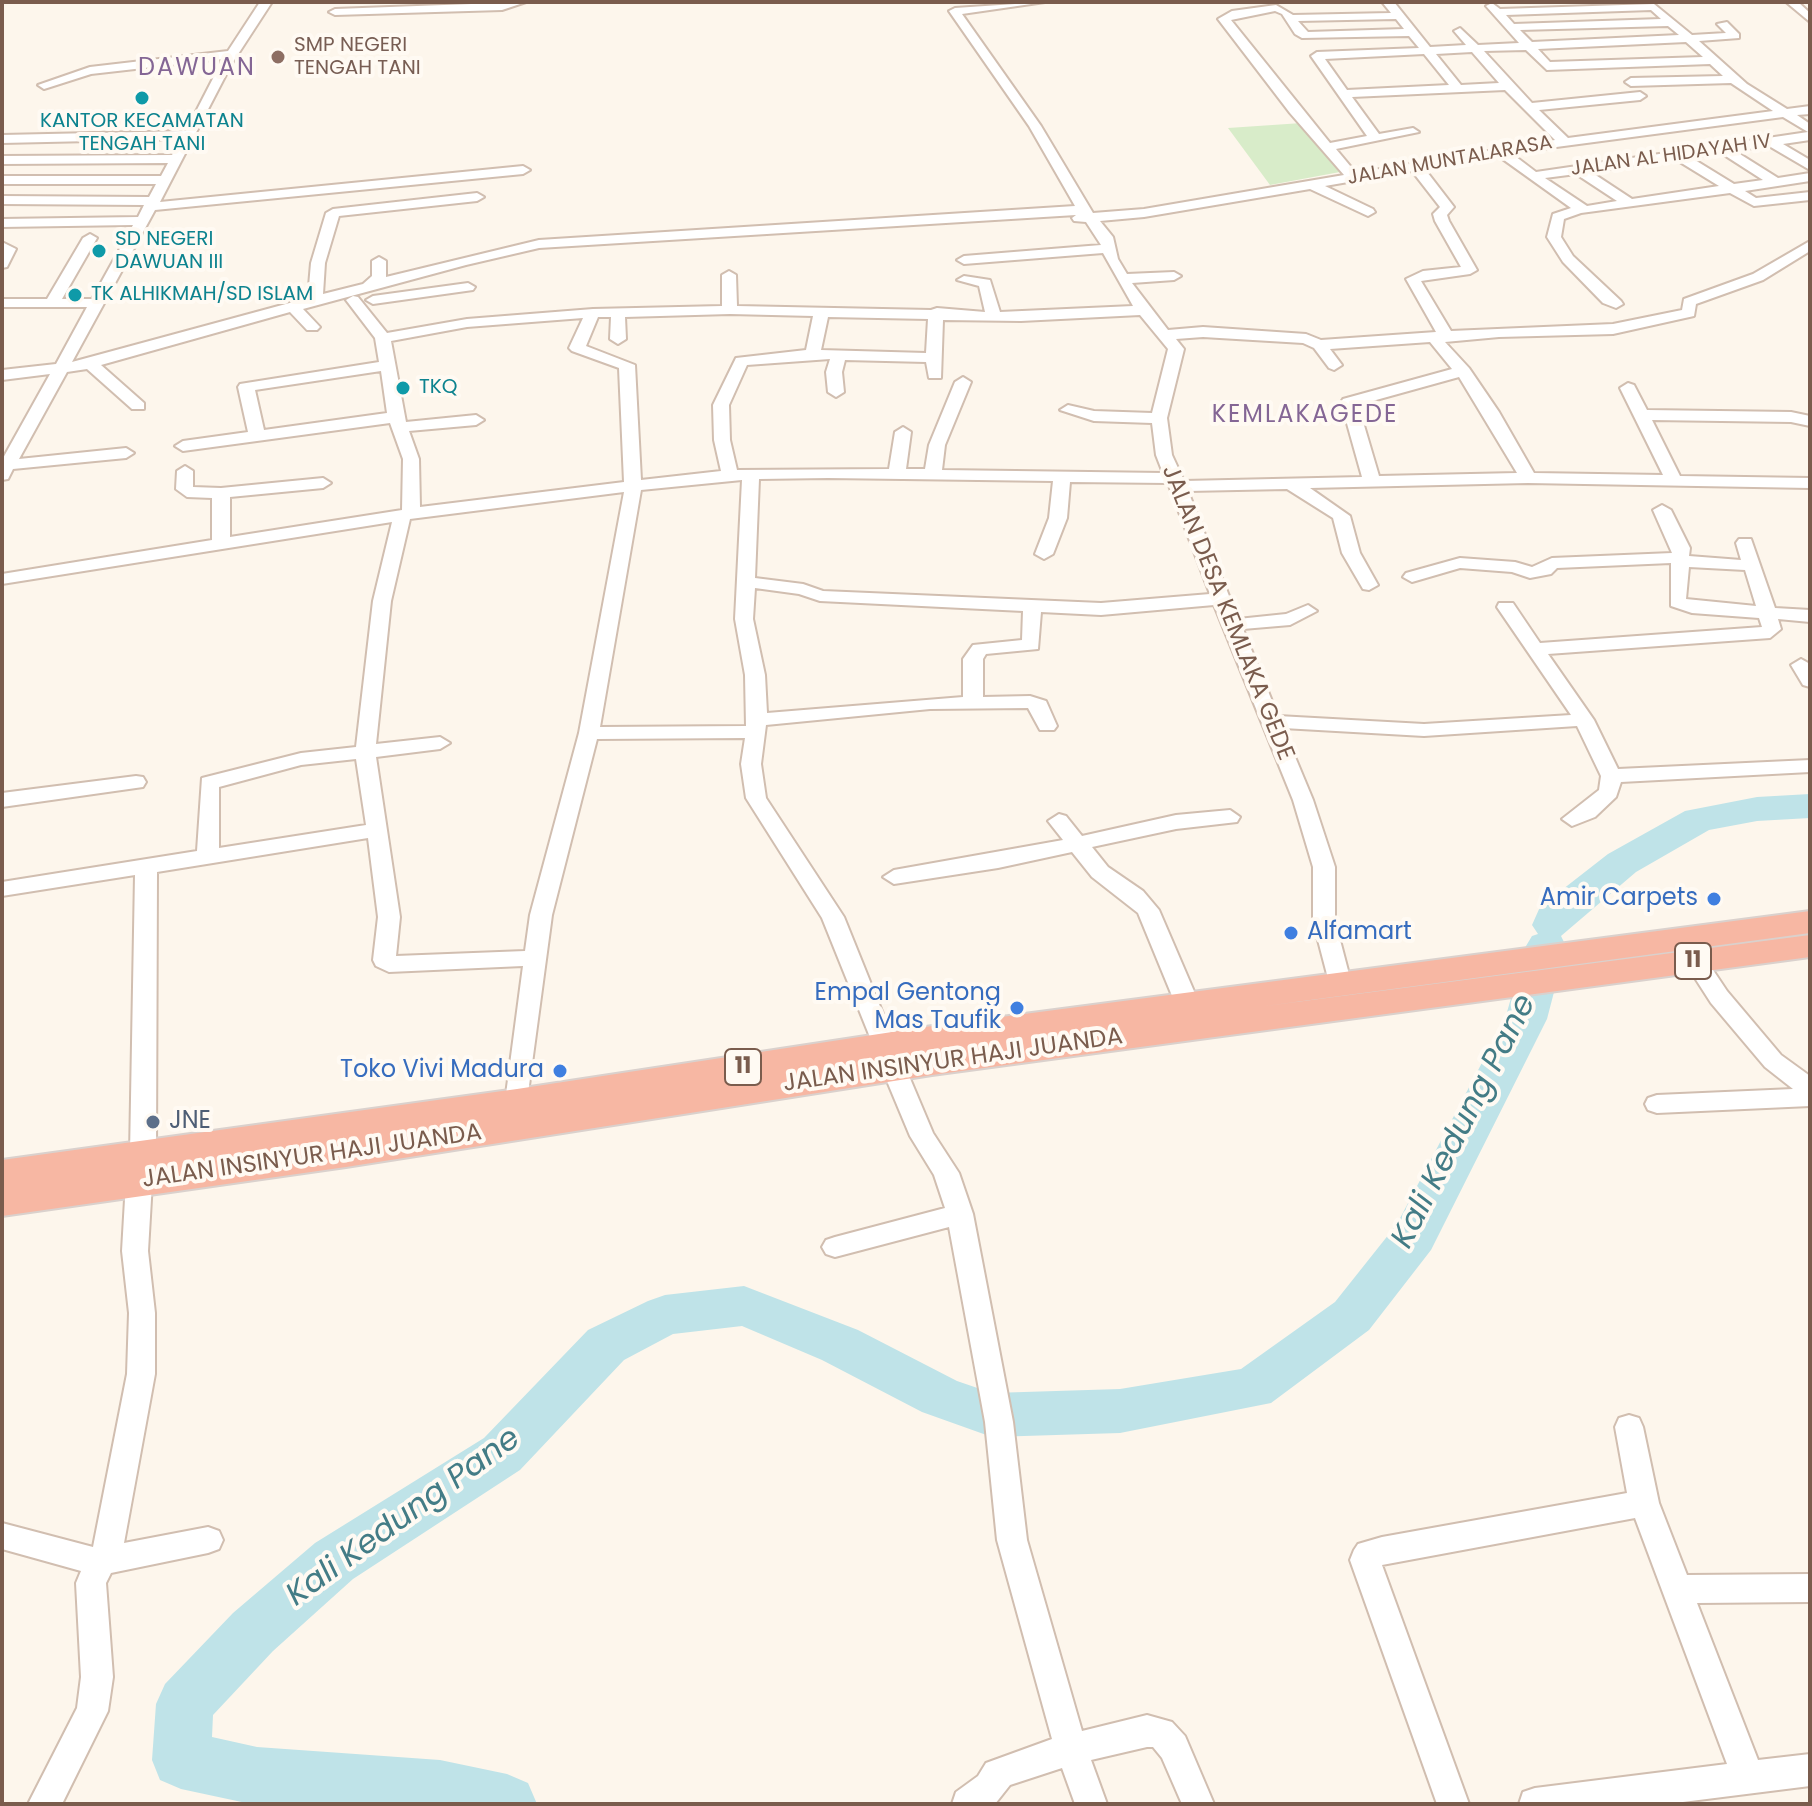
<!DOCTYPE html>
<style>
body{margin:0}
#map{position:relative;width:1812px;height:1806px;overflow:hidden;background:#fdf6ec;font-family:Poppins,sans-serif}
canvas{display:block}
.frame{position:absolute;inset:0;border:4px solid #7a5c4d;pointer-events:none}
</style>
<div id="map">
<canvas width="1812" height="1806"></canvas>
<div class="frame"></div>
</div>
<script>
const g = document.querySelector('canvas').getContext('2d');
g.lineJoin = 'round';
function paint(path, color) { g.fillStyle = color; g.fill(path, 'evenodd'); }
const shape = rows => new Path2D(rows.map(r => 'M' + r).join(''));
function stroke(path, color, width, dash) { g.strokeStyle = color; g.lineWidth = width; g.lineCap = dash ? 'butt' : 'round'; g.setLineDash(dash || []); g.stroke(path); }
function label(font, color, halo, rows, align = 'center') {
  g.font = font + ' Poppins,sans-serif'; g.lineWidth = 8; g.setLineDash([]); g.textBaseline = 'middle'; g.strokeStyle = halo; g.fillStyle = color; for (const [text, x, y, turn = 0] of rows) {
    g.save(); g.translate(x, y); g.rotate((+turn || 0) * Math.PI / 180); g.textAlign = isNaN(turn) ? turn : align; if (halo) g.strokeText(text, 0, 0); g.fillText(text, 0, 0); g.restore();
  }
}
const green = shape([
 [1302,123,1340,172,1270,185,1228,128]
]);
const river = shape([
 [1810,794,1810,818,1757,821,1709,830,1636,872,1561,936,1566,946,1547,1019,1431,1250,1369,1330,1271,1403,1120,1433,992,1437,922,1412,822,1360,742,1326,673,1334,624,1360,520,1470,353,1579,273,1651,213,1715,212,1737,257,1747,440,1760,507,1774,528,1783,537,1804,251,1804,181,1789,160,1780,152,1760,156,1704,165,1684,233,1613,315,1543,484,1438,588,1330,648,1301,665,1295,744,1286,858,1330,957,1381,992,1393,1120,1389,1241,1369,1335,1302,1397,1224,1505,1019,1526,946,1532,936,1538,934,1532,925,1540,907,1608,854,1685,811,1757,797,1810,794]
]);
const minor = shape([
 [260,2,272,2,231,65,160,202,523,166,530,170,523,174,155,210,72,362,308,298,311,263,326,213,333,209,477,193,484,197,477,201,339,216,325,263,323,294,363,284,372,276,372,261,379,257,386,261,386,277,539,240,1075,206,1029,126,949,11,955,8,1045,2,962,14,1041,126,1093,213,1144,209,1344,175,1290,113,1218,19,1232,11,1276,5,1293,15,1391,13,1382,2,1394,2,1430,47,1466,45,1454,31,1460,28,1478,45,1519,43,1486,6,1492,3,1500,9,1654,4,1692,35,1726,33,1717,24,1727,22,1739,34,1739,38,1699,41,1747,84,1787,109,1810,106,1810,114,1797,115,1810,124,1810,140,1783,144,1810,160,1810,170,1769,146,1735,151,1778,178,1810,173,1810,181,1745,191,1756,198,1810,192,1810,200,1754,206,1730,193,1581,213,1564,219,1561,237,1573,256,1621,301,1623,304,1616,308,1603,303,1563,262,1547,237,1553,214,1571,208,1497,155,1424,168,1454,207,1447,215,1449,221,1477,270,1470,274,1421,281,1451,331,1613,324,1682,310,1684,299,1753,274,1810,241,1810,251,1763,280,1696,304,1694,316,1613,334,1499,337,1445,342,1469,368,1499,412,1534,473,1663,475,1620,388,1628,383,1634,385,1647,410,1791,412,1810,416,1810,426,1791,422,1652,420,1680,476,1810,478,1810,488,1528,483,1310,488,1350,516,1360,553,1378,585,1369,590,1363,589,1342,553,1333,518,1287,489,1188,491,1238,619,1286,614,1308,605,1317,611,1290,625,1243,629,1278,716,1424,724,1571,715,1497,607,1499,603,1513,603,1540,643,1762,627,1759,618,1692,613,1671,606,1671,563,1557,568,1551,574,1530,578,1512,572,1460,568,1412,582,1403,577,1406,573,1460,558,1515,562,1532,567,1552,558,1672,553,1653,510,1662,505,1671,510,1690,548,1689,556,1741,560,1736,543,1739,539,1751,539,1775,608,1810,610,1810,622,1778,619,1781,629,1770,638,1548,654,1594,720,1618,769,1810,760,1810,772,1621,782,1616,797,1595,817,1572,826,1562,819,1599,790,1601,776,1577,726,1424,736,1283,728,1313,800,1335,867,1335,921,1351,982,1340,990,1329,982,1313,921,1313,867,1293,800,1214,605,1101,615,1041,612,1038,649,986,654,983,659,983,697,1030,696,1046,701,1057,726,1054,730,1040,730,1028,708,930,709,766,725,761,764,766,798,844,917,896,1046,892,1052,876,1052,822,918,746,798,741,764,745,738,597,739,552,915,526,1108,508,1108,505,1102,523,966,389,972,376,966,373,960,378,917,368,838,157,872,156,1154,152,1161,143,1164,134,1161,130,1154,135,875,2,896,2,882,197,851,202,778,301,753,356,747,373,601,392,522,2,584,2,574,212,540,212,498,187,497,176,489,177,471,185,466,193,471,193,487,221,488,323,478,331,483,323,488,230,497,230,537,402,510,403,459,390,423,183,451,175,446,183,441,248,432,238,387,240,384,379,362,375,338,346,300,353,296,358,297,387,333,467,319,593,309,722,306,722,275,729,271,736,275,737,306,931,310,937,308,985,312,979,286,957,280,964,276,990,280,1000,312,1133,306,1103,253,964,264,957,260,964,256,1101,245,1086,222,1074,221,1072,218,1076,215,539,248,466,265,303,309,320,327,317,330,307,330,290,312,101,365,144,403,144,409,132,409,87,369,67,372,19,459,126,448,134,453,126,458,13,469,8,479,2,480,2,460,50,374,2,380,2,370,56,364,87,307,2,307,2,299,47,299,83,238,90,234,97,238,62,299,92,299,133,225,2,227,2,219,138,217,144,205,2,204,2,196,149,197,156,184,2,184,2,176,161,176,168,163,2,164,2,156,172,155,181,139,2,143,2,135,186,131,223,59,91,74,44,89,38,85,90,67,228,51,260,2],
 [1651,10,1661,19,1514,24,1506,15,1651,10],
 [1275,11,1282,14,1295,34,1302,38,1409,36,1419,48,1317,52,1311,56,1367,136,1330,143,1231,20,1275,11],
 [1396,19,1404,29,1308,32,1298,21,1396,19],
 [1668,26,1679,35,1532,42,1520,30,1668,26],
 [1686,42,1703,57,1550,62,1538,49,1686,42],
 [1526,50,1547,70,1710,64,1723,76,1631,78,1625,82,1631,86,1731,83,1773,111,1568,138,1539,110,1640,100,1646,96,1640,92,1532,103,1484,51,1526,50],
 [1472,52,1499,83,1461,85,1436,54,1472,52],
 [1424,54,1449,85,1347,90,1325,59,1424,54],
 [1505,90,1555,140,1356,173,1336,149,1419,132,1413,128,1379,134,1352,97,1505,90],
 [1783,117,1808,132,1680,151,1671,147,1666,153,1536,172,1511,153,1783,117],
 [1721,153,1763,180,1734,184,1690,157,1721,153],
 [1675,159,1719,186,1632,199,1591,172,1675,159],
 [1412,171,1440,207,1433,214,1435,221,1461,267,1423,271,1406,279,1436,332,1321,340,1306,334,1203,327,1168,330,1132,283,1174,280,1181,276,1174,272,1127,274,1118,259,1113,237,1100,221,1144,217,1310,189,1368,216,1375,212,1373,209,1325,186,1412,171],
 [1576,174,1617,201,1587,206,1545,178,1576,174],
 [730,314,813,316,806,350,736,358,713,405,714,440,721,471,641,480,635,365,586,346,598,317,611,317,610,339,618,344,626,339,625,317,730,314],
 [1140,315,1168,349,1152,413,1094,411,1068,405,1060,410,1094,421,1152,423,1156,455,1163,473,942,470,945,445,971,382,963,377,955,382,929,445,925,469,906,469,911,432,903,427,895,432,889,469,737,470,730,440,729,405,747,365,830,359,826,372,828,392,836,397,844,392,842,372,845,360,926,362,929,378,941,378,943,320,1021,321,1140,315],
 [828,317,928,319,926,353,821,350,828,317],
 [583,318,569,348,572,351,619,368,624,482,420,507,419,459,409,431,476,425,484,420,476,415,406,422,391,341,467,327,583,318],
 [1203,337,1303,343,1314,348,1329,368,1334,370,1342,365,1330,349,1430,342,1452,369,1343,399,1341,402,1362,477,1184,481,1172,455,1167,418,1184,349,1176,339,1203,337],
 [381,371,387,413,264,430,255,390,381,371],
 [1459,377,1517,473,1379,476,1358,405,1459,377],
 [828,478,1053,481,1049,518,1035,554,1044,559,1053,554,1067,518,1070,482,1168,483,1210,594,1101,603,823,591,803,584,755,578,759,479,828,478],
 [742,480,735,619,745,675,746,726,600,727,641,490,742,480],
 [624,492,579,733,530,915,525,951,396,956,400,917,376,757,440,749,450,743,440,737,376,744,391,601,410,519,624,492],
 [1689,567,1745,570,1756,606,1686,599,1689,567],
 [755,588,799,594,820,601,1023,611,1022,640,973,645,963,659,963,697,767,713,765,675,753,619,755,588],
 [356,759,366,825,219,848,219,787,301,765,356,759],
 [526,2,502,10,335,15,329,12,335,9,526,2],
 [1786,2,1798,2,1810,13,1810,22,1786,2],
 [2,242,16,249,7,267,2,268,2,242],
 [468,283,475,287,473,290,373,304,366,300,373,296,468,283],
 [1801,659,1810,664,1810,687,1803,685,1791,665,1801,659],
 [136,776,143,777,146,782,143,787,2,807,2,793,136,776],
 [1230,810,1240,817,1237,822,1176,829,1092,847,1108,867,1143,891,1159,910,1199,1003,1195,1009,1187,1011,1179,1009,1175,1003,1138,913,1092,877,1072,852,998,868,894,884,883,877,894,870,1063,840,1048,821,1059,814,1066,816,1082,836,1176,815,1230,810],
 [1695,953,1703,955,1727,991,1781,1055,1810,1076,1810,1106,1657,1113,1648,1110,1645,1104,1648,1098,1657,1095,1793,1089,1765,1067,1711,1003,1684,961,1695,953],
 [894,1060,902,1063,906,1069,933,1133,959,1173,973,1214,1013,1422,1027,1540,1082,1731,1147,1715,1172,1722,1185,1736,1214,1804,1182,1804,1162,1758,1153,1747,1147,1747,1091,1760,1107,1804,1075,1804,1062,1768,1010,1785,995,1804,952,1804,956,1792,978,1776,986,1763,1052,1739,997,1540,985,1422,949,1227,835,1257,826,1254,822,1247,826,1240,835,1237,945,1208,934,1175,910,1136,882,1069,886,1063,894,1060],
 [139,1172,148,1175,152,1182,148,1251,155,1313,155,1374,124,1543,208,1527,219,1531,223,1540,219,1549,208,1553,111,1573,106,1583,113,1677,108,1711,62,1804,28,1804,77,1708,81,1677,76,1583,81,1571,2,1549,2,1523,93,1547,127,1374,129,1313,122,1251,126,1182,130,1175,139,1172],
 [1629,1415,1639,1418,1643,1427,1659,1503,1687,1575,1810,1574,1810,1602,1697,1603,1758,1760,1810,1754,1810,1786,1667,1804,1519,1804,1523,1792,1535,1788,1727,1764,1635,1518,1382,1565,1469,1804,1437,1804,1350,1560,1354,1550,1358,1544,1382,1537,1627,1493,1615,1427,1619,1418,1629,1415]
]);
const highway = shape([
 [1810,911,1810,933,1258,1007,1810,935,1810,957,932,1075,346,1167,2,1216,2,1160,517,1089,925,1027,1810,911]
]);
const markers = [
 [278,57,8,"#8d6e63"],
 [142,98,8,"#0f9aa8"],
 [99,251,8,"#0f9aa8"],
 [75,295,8,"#0f9aa8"],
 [403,388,8,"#0f9aa8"],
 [1714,899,8,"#3f7fe0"],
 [1291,933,8,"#3f7fe0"],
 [1017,1008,8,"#3f7fe0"],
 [560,1071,8,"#3f7fe0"],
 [153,1122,8,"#5c6f8a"]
];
const farEducationnames = [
 ["SMP NEGERI",294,46],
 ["TENGAH TANI",294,69]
];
const farCulturenames = [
 ["KANTOR KECAMATAN",142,122,"center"],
 ["TENGAH TANI",142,145,"center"],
 ["SD NEGERI",115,240],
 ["DAWUAN III",115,263],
 ["TK ALHIKMAH/SD ISLAM",91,295],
 ["TKQ",419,388]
];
const farStreetnames = [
 ["JALAN AL HIDAYAH IV",1671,156,-8],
 ["JALAN MUNTALARASA",1450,161,-10]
];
const shields = [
 [1693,961,36],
 [743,1067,36]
];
const shieldNames = [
 ["11",1693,961],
 ["11",743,1067]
];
const farQuarternames = [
 ["DAWUAN",197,69],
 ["KEMLAKAGEDE",1305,416]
];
const streetNames = [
 ["JALAN DESA KEMLAKA GEDE",1227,613,68],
 ["JALAN INSINYUR HAJI JUANDA",953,1061,-8],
 ["JALAN INSINYUR HAJI JUANDA",312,1157,-8]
];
const shopNames = [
 ["Amir Carpets",1698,899],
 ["Alfamart",1307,933,"left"],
 ["Empal Gentong",1001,994],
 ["Mas Taufik",1001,1022],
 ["Toko Vivi Madura",544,1071]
];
const serviceNames = [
 ["JNE",169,1122]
];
const nearWaternames = [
 ["Kali Kedung Pane",1465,1122,-63],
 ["Kali Kedung Pane",404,1518,-36]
];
paint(green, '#d8ecc9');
paint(river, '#bfe3e8');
stroke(minor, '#d1beb0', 4);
stroke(highway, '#dad1cd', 4);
paint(minor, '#fff');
paint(highway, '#f7b7a3');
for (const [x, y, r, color] of markers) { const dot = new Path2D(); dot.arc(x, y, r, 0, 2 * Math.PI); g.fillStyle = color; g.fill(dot); stroke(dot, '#fffaf3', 3); }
label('20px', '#785e54', '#fffaf3', farEducationnames, 'left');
label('20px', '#0d838f', '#fffaf3', farCulturenames, 'left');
label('20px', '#7a5c4d', '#fffaf3', farStreetnames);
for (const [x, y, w] of shields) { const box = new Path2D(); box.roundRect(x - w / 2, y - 18, w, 36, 6); g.fillStyle = '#fffaf3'; g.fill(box); stroke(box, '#7a5c4d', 2); }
label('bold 22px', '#7a5c4d', null, shieldNames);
g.letterSpacing = '2px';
label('24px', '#846695', '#fffaf3', farQuarternames);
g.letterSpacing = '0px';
label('24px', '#7a5c4d', '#fffaf3', streetNames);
label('24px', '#366cbe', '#fffaf3', shopNames, 'right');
label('24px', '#4e5e75', '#fffaf3', serviceNames, 'left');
label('italic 32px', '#437c86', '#fffaf3', nearWaternames);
</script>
